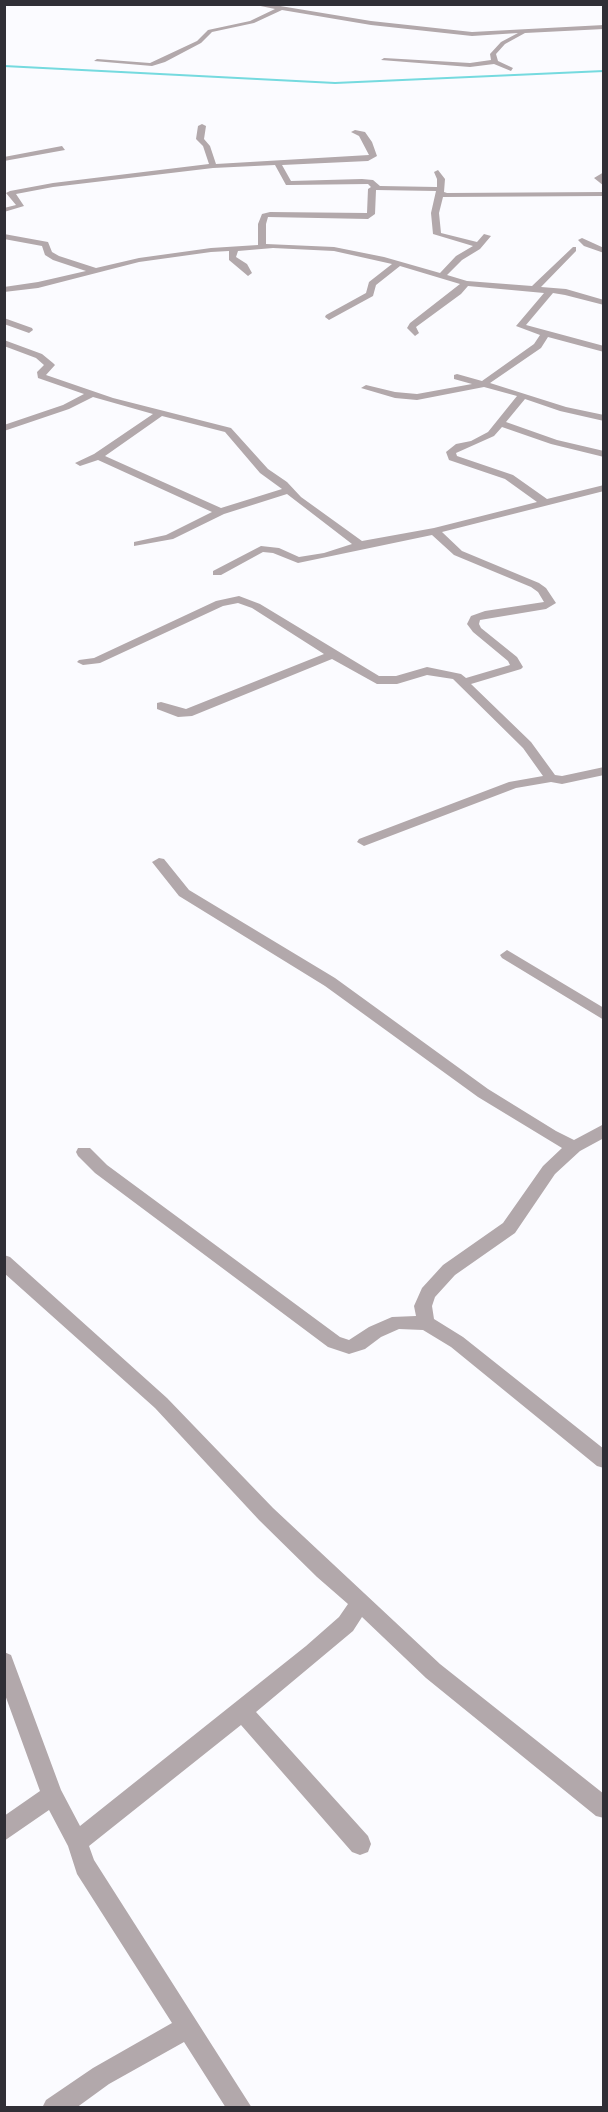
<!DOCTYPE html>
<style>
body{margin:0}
#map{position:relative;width:608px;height:2112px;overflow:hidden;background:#fbfbff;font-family:"Roboto Serif",serif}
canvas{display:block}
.frame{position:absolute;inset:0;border:6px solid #302f36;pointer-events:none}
</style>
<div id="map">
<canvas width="608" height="2112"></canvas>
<div class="frame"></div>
</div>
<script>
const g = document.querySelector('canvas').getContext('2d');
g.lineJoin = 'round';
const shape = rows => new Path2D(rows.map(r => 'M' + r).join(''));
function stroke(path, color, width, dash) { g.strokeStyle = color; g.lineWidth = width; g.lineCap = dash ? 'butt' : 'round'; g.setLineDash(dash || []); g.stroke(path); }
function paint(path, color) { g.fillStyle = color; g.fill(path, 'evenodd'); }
const stream = shape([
 [4,66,335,83,604,71]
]);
const minor = shape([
 [251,4,268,4,371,21,472,32,604,25,604,29,525,33,505,44,496,54,498,61,513,68,511,71,494,64,470,67,381,60,384,58,470,63,491,60,490,54,501,42,518,33,472,36,371,25,282,10,254,23,212,32,201,43,165,62,152,66,94,61,97,59,150,63,197,41,208,30,250,21,275,9,251,4],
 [202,124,206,126,204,139,210,146,216,164,369,155,359,136,351,132,355,130,365,132,372,142,377,156,368,161,282,165,291,181,362,179,373,180,380,186,437,187,437,179,434,172,438,170,445,179,444,192,447,193,604,192,604,196,443,197,439,213,441,233,477,242,484,234,491,236,480,249,462,260,447,275,467,281,532,286,573,247,576,247,576,251,541,287,566,289,604,300,604,305,565,295,553,293,526,325,604,346,604,352,548,337,541,348,490,383,566,407,604,415,604,421,560,411,525,399,506,422,557,440,604,451,604,457,551,444,502,427,494,436,456,453,457,456,513,475,547,499,604,485,604,491,442,532,462,551,539,583,546,588,556,603,546,609,480,620,479,624,481,628,517,657,523,667,521,669,471,684,531,742,555,775,562,776,604,767,604,775,562,784,551,782,516,788,364,846,357,842,359,839,509,782,543,776,523,748,453,679,427,675,397,684,377,684,332,659,192,716,178,717,157,709,157,703,161,702,186,709,324,654,252,608,238,603,223,606,100,663,83,665,77,662,79,660,94,658,216,601,239,596,260,604,379,676,396,676,427,667,461,674,466,678,510,665,508,661,473,632,467,624,471,616,485,611,544,602,538,592,531,587,454,555,432,535,298,563,273,553,263,552,221,575,213,575,213,571,261,546,279,548,299,557,324,553,352,544,287,494,224,514,173,539,134,546,134,542,166,535,212,512,98,460,80,466,75,463,94,454,153,414,93,397,69,409,4,431,4,425,63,405,84,394,38,378,37,372,44,365,36,358,4,346,4,340,42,354,53,363,55,365,46,375,113,398,231,428,268,469,287,482,301,497,362,541,434,528,537,502,505,479,449,460,446,452,456,444,471,441,488,432,517,396,484,387,417,400,395,398,361,388,366,385,395,392,417,394,472,384,454,379,454,375,457,374,482,381,534,344,540,335,516,326,544,293,468,286,461,294,416,327,419,333,415,336,407,328,410,323,460,284,400,266,376,285,373,296,329,320,325,317,326,315,366,293,369,282,392,264,334,251,273,248,238,251,236,257,247,264,252,273,248,276,229,260,229,251,211,252,139,262,38,288,4,292,4,287,38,282,86,271,53,260,45,255,42,246,4,239,4,234,48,242,52,252,59,256,96,268,139,258,211,248,258,245,258,224,262,214,270,212,367,213,368,189,371,187,368,184,289,185,286,185,275,165,213,168,53,187,16,194,24,206,4,212,4,208,16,205,6,193,10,191,53,183,209,164,203,146,196,139,198,126,202,124],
 [376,190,436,191,431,213,433,234,473,246,456,256,440,273,384,257,334,247,266,244,266,224,268,217,368,219,375,214,376,190],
 [162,416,225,432,260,473,282,489,221,508,105,456,162,416],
 [62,146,65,150,4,161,4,157,62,146],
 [604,172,603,178,604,186,594,178,604,172],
 [582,238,604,248,604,253,584,246,578,240,582,238],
 [4,318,32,328,33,330,29,333,4,324,4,318],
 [159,858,164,859,189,890,335,978,488,1089,556,1131,574,1140,604,1124,604,1138,580,1151,555,1174,515,1233,455,1275,435,1297,432,1306,434,1319,463,1337,604,1449,604,1468,597,1466,451,1347,423,1330,399,1329,381,1337,365,1349,349,1354,328,1347,95,1173,78,1156,76,1152,78,1148,90,1148,107,1165,340,1337,349,1340,369,1327,392,1317,416,1316,414,1306,422,1288,443,1265,503,1223,543,1166,562,1148,478,1097,325,986,179,896,152,862,159,858],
 [507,950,604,1008,604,1020,502,958,500,955,507,950],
 [4,1255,10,1257,167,1398,273,1508,440,1664,604,1794,604,1818,596,1816,426,1678,362,1617,353,1631,256,1712,368,1836,371,1844,368,1852,360,1855,352,1852,241,1725,89,1846,94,1860,252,2108,226,2108,184,2042,109,2084,76,2108,42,2108,46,2100,93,2068,172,2023,77,1874,68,1846,49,1810,4,1841,4,1816,40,1791,4,1692,4,1652,11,1655,61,1790,80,1826,306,1646,339,1617,348,1604,317,1577,259,1520,155,1408,4,1273,4,1255]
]);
stroke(stream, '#75dadf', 2);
paint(minor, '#b2a8ab');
</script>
